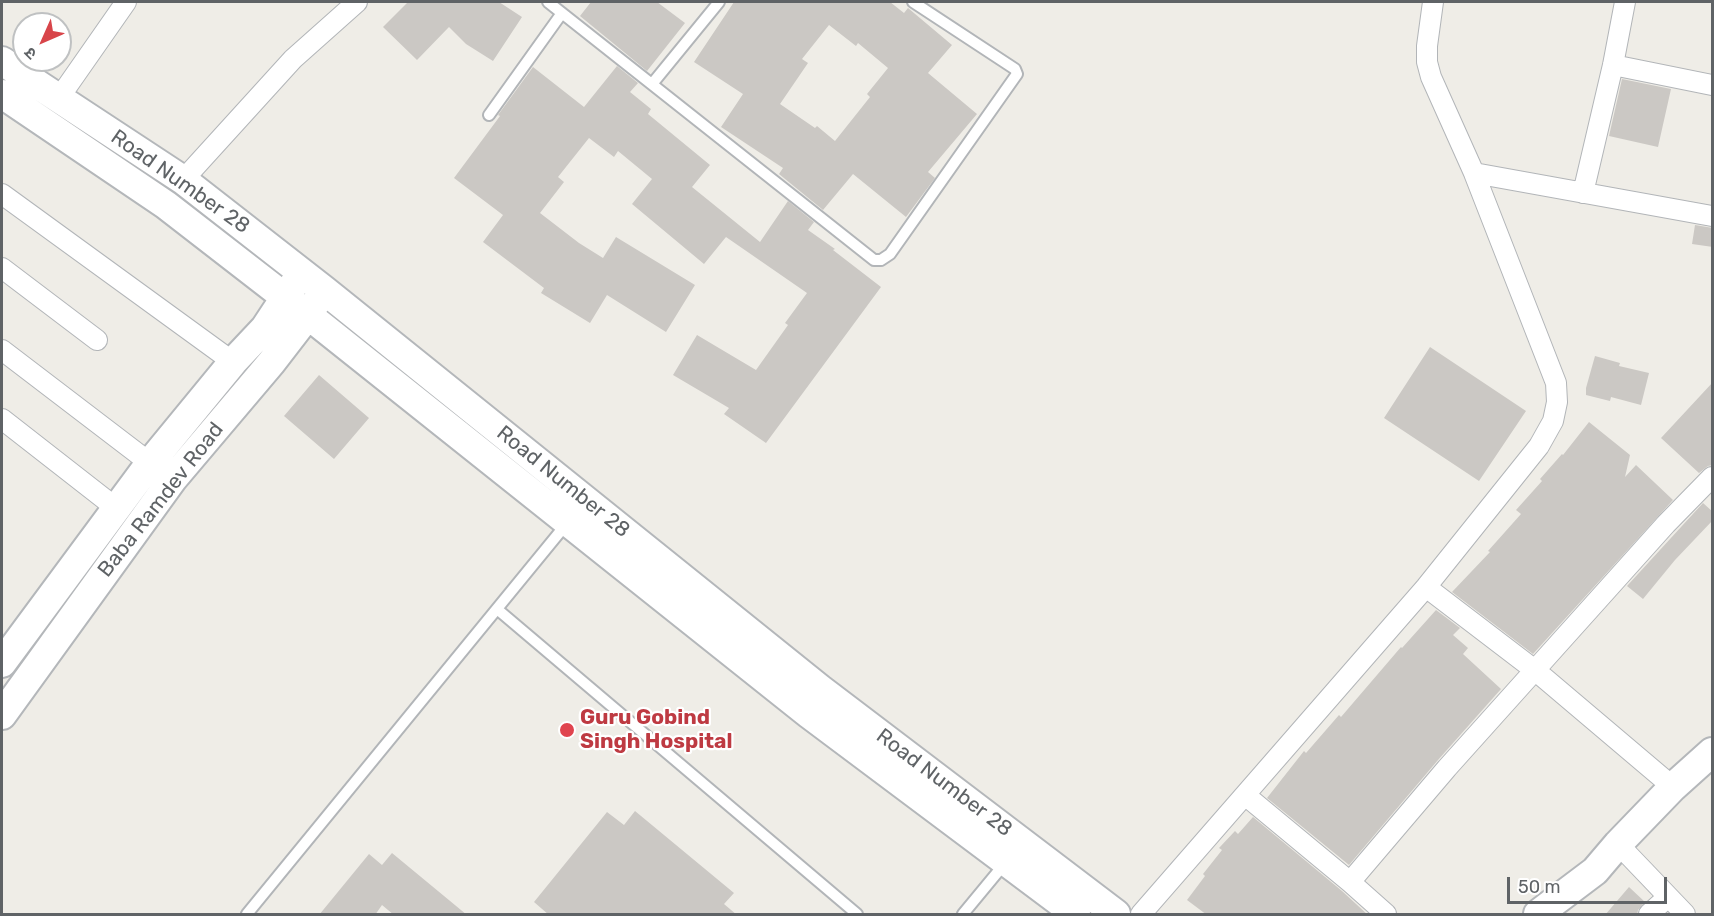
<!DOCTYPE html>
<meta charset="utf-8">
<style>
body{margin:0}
#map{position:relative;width:1714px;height:916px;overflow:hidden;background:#efede7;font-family:Rubik,"Noto Sans Devanagari",sans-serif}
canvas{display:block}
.frame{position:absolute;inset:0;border:3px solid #5f6366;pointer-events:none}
.north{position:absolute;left:12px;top:12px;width:60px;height:60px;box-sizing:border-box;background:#fff;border:2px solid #bfc1c2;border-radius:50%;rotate:225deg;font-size:16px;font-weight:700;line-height:24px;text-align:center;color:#5f6366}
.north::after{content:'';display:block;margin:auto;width:21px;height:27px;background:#d8454a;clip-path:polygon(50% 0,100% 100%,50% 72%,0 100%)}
.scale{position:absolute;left:1507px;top:877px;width:160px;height:27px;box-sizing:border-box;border:3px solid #5f6366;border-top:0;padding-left:8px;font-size:18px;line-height:21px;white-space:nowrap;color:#5f6366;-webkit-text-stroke:4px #fff;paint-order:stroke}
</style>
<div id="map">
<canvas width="1714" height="916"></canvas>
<div class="frame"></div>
<div class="north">उ</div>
<div class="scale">50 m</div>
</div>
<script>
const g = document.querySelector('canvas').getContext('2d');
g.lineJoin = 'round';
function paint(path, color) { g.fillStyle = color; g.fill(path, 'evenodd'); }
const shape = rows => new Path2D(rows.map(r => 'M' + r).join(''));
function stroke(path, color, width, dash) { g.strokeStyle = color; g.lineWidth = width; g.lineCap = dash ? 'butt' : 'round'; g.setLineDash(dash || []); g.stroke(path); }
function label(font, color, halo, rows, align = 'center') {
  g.font = font + ' Rubik,sans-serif'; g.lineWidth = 4.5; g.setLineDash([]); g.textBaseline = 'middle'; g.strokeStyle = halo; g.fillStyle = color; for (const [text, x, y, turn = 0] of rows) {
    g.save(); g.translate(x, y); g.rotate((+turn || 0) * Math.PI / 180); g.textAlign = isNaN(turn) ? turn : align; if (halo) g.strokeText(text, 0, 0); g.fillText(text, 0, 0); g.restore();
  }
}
const building = shape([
 [408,2,499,2,522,17,493,61,466,44,449,27,417,60,383,27],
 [591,2,657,2,685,23,647,71,580,16],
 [734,2,890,2,904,13,908,8,952,45,928,73,977,114,928,172,935,178,906,217,853,174,823,210,779,174,783,168,721,127,743,94,694,62],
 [829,25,856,46,858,43,888,68,867,94,870,97,835,141,817,126,815,128,780,104,808,63,802,59],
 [617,66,638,83,630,92,651,109,648,114,710,165,692,187,760,242,788,201,814,222,808,230,835,249,833,250,881,287,766,443,724,414,729,408,673,375,697,335,756,370,788,325,785,323,807,293,726,237,704,264,632,204,652,179,618,151,614,157,589,138,558,177,564,182,540,213,579,243,603,258,616,237,695,285,666,332,607,295,590,323,541,293,544,288,483,242,503,215,454,178,500,116,498,115,533,67,584,107],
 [1622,79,1671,89,1658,147,1609,136],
 [1695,225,1713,228,1713,247,1692,244],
 [1430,347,1526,411,1479,481,1384,418],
 [1595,356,1620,363,1619,366,1649,373,1641,405,1611,397,1610,401,1586,395,1586,388],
 [319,375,369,418,334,459,284,416],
 [1713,382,1713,465,1708,466,1699,473,1661,438],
 [1589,422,1630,455,1625,477,1636,465,1673,500,1533,654,1452,592,1490,552,1488,551,1521,514,1516,510,1542,481,1540,479,1562,454,1563,455],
 [1703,503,1713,512,1713,520,1675,560,1643,599,1627,586],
 [1436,610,1460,628,1453,635,1468,648,1463,654,1501,689,1438,760,1349,865,1267,798,1304,751,1306,753,1339,715,1341,717,1401,647,1402,648],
 [635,811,734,893,724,904,737,915,549,915,534,902,607,812,624,825],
 [1253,817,1342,891,1368,915,1207,915,1187,900,1205,876,1203,874,1222,850,1219,848,1235,831,1238,834],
 [392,853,467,915,394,915,382,905,375,915,319,915,369,854,382,865],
 [1629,887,1645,902,1638,910,1637,915,1605,915]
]);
const lane = shape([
 [548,2,874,260,881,260,890,254,1017,74,1015,69,913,2],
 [652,84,719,2],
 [489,115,562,13],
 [497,609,857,914],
 [247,914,568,522],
 [963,914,1006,862]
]);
const street = shape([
 [1613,65,1712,85],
 [59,98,126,2],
 [1474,173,1712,216],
 [183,180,293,59,357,2],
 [1583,193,1613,65,1625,2],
 [2,194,233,362],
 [2,268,97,340],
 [2,350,150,463],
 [2,419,116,508],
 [1426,587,1536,671,1673,787],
 [1245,795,1350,882,1386,914],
 [1618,844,1685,914],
 [1350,882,1447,768,1666,524,1712,477],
 [1141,914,1426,587,1539,446,1553,421,1557,402,1556,383,1474,173,1431,77,1427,62,1427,46,1433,2],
 [1649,914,1668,897]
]);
const secondary = shape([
 [2,61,183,180,324,290,820,689,1116,914],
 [2,94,166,205,308,315,809,714,1076,914],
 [2,663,150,463,233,362,265,328,296,281],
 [2,715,172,480,271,363,308,315,318,299],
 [1538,914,1595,871,1618,844,1673,787,1712,752]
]);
const markers = [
 [567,730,8,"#e0444e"]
];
const streetNames = [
 ["Road Number 28",180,182,35],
 ["Road Number 28",563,482,39],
 ["Baba Ramdev Road",161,500,-52],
 ["Road Number 28",944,783,37]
];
const healthNames = [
 ["Guru Gobind",580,718],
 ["Singh Hospital",580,742]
];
paint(building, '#cbc8c4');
stroke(lane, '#b2b5b8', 14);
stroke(street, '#b2b5b8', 22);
stroke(secondary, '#b4b7ba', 32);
stroke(lane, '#fff', 10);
stroke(street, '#fff', 20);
stroke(secondary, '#fff', 28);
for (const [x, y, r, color] of markers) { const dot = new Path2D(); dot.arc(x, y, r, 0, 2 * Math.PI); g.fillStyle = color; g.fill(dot); stroke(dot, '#fff', 2); }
label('21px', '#5f6366', '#fff', streetNames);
label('bold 21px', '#be3a42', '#fff', healthNames, 'left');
</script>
